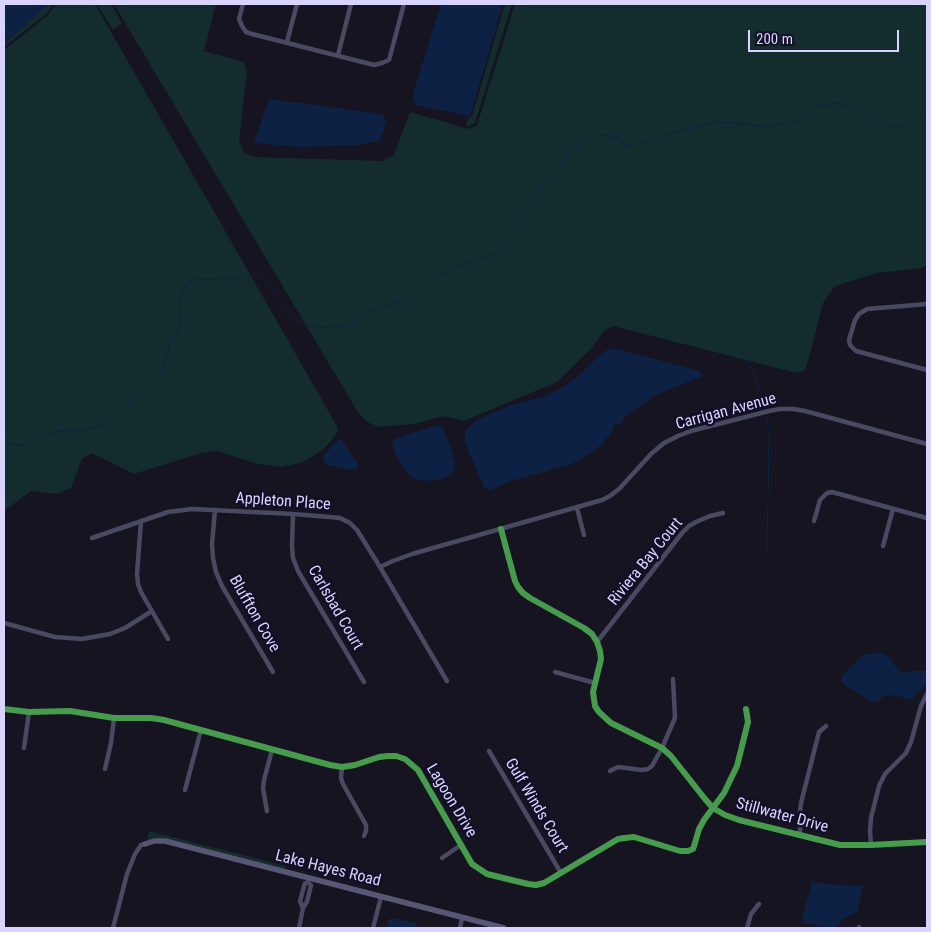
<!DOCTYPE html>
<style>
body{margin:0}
#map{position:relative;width:931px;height:932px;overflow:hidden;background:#161421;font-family:"Roboto Condensed",sans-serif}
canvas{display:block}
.frame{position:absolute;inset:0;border:5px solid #d9d4ff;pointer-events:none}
.scale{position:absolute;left:748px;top:30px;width:151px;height:22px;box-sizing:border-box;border:2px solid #d9d4ff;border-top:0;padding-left:6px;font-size:15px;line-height:18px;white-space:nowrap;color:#d9d4ff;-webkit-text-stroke:4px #130f26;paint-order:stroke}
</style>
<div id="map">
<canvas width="931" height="932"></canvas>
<div class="frame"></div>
<div class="scale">200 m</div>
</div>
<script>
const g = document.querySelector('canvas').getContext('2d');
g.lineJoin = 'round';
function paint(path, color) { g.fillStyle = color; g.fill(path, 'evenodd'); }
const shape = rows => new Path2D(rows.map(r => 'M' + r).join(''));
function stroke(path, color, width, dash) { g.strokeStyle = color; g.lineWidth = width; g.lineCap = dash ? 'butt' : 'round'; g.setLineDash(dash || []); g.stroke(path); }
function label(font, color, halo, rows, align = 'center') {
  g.font = font + ' "Roboto Condensed",sans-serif'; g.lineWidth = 5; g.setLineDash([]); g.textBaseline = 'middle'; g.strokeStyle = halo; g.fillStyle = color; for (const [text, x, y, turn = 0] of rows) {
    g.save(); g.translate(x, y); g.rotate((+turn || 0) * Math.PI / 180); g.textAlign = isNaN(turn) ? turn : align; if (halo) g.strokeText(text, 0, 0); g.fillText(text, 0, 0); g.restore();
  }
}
const green = shape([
 [48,4,54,4,46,14,4,47,4,43,19,31],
 [56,4,95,4,337,426,338,431,332,440,321,451,303,462,281,467,258,464,217,451,201,453,134,474,92,453,82,459,71,488,57,494,31,491,4,511,4,50,47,16],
 [97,4,111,4,122,23,113,30],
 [114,4,216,4,204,51,244,62,247,72,239,141,244,153,255,157,382,161,394,155,410,112,469,129,477,125,515,4,927,4,927,265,922,268,877,273,835,286,823,303,807,365,804,371,797,373,613,326,605,330,591,349,557,382,464,421,444,416,413,424,380,427,369,423,359,414],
 [505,4,512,4,475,123,469,126,465,125,469,118,472,116],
 [149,831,286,866,285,869,166,839,154,838,147,840]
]);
const water = shape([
 [6,4,48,4,19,31,4,43,4,6],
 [441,4,503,4,470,116,416,105,413,94],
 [269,99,383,114,386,121,380,141,356,145,303,147,254,143],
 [613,348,700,371,703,376,656,395,623,418,623,421,619,425,615,424,611,433,602,444,591,453,572,464,508,482,495,488,488,490,484,487,465,443,465,430,478,419,512,405,546,396,571,382,603,352],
 [434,426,440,426,444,430,449,443,455,463,454,470,450,475,442,479,426,481,418,480,411,477,405,469,395,454,392,443,396,439,405,435],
 [339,439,342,440,357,463,358,467,356,469,346,469,329,465,323,461,324,455],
 [878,653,885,655,890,658,896,667,902,673,914,671,927,671,927,683,912,699,908,700,903,697,887,695,883,696,877,702,873,702,864,697,853,690,849,688,841,681,842,676,862,656,868,654],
 [812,882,826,884,863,886,857,912,844,918,836,928,827,928,804,923,802,919],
 [394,918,415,923,419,928,386,928,389,919]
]);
const stream = shape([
 [740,350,750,365,758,384,764,405],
 [4,442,11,445,22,445,35,441,38,437,59,431,81,431,94,428,106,423,164,369,170,342,176,334,181,321,179,304,184,287,189,282,195,279,230,280,248,274,260,276,269,283,284,307,304,324,318,328,347,326,369,311,379,307,417,298,421,295,439,276,444,273,477,259,490,256,501,250,518,228,519,224,551,173,568,155,581,144,595,136,604,135,617,137,624,144,630,145,657,140,673,133,714,122,738,123,758,126,774,126,797,121,816,107,836,103,850,105,884,126,904,126,912,124,927,112],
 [767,556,769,437,767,418]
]);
const street = shape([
 [243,4,239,19,242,26,246,32,252,34,374,65,382,63,389,60,404,4],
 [287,42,297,4],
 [338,55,351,4],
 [927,304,867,309,859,314,855,320,849,340,850,345,856,351,927,370],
 [577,508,584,535],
 [215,510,212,544,213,558,216,572,222,586,273,672],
 [293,514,292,546,293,558,298,571,364,682],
 [141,521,137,574,138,584,141,592,168,639],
 [814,521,820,500,827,493,832,492,927,518],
 [501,529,515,581,518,587,523,593,530,598,584,628,592,634,597,642,600,651,601,659,593,692,595,706,599,712,611,723,662,748,671,756,705,799,713,808,725,815,739,820,840,845,871,845,927,842],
 [92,538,168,512,192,509,293,514,330,517,340,518,350,523,357,530,380,567,447,681],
 [883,546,893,509],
 [380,567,393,561,412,554,602,500,610,496,619,489,651,454,664,443,678,436,691,431,769,411,780,409,793,409,805,411,927,444],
 [4,623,55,637,82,639,110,634,125,628,152,611],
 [597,642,682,533,689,526,698,521,710,516,723,513],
 [555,672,595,683],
 [4,709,29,712,70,711,114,718,151,718,164,720,330,765,342,767,355,765,379,757,388,756,396,756,405,759,418,770,472,864,487,874,528,884,536,885,544,883,618,839,625,838,634,837,680,851,688,851,693,849,695,843,699,829,704,820,724,793,737,766,748,722,746,709],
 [24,748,29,712],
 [489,751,561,873],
 [342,767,341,778,343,784,366,825,366,831,364,836],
 [105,769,111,743,114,718],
 [610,771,618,767,642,770,648,769,652,766,662,748,675,718,673,679],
 [185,790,201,730],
 [267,811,263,788,264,780,272,750],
 [800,836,800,812,801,803,819,732,826,726],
 [871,845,870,830,871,818,879,786,885,774,906,753,911,742,921,706,927,694],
 [442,858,461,845],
 [303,908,300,901,305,883,308,883],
 [859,927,859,928],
 [113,928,127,874,135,854,141,845,145,844],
 [299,928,303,908,307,902,311,885,308,883,309,878],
 [373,928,381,897],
 [460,928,462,918],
 [747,928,751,914,759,904]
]);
const secondary = shape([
 [145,844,154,841,165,841,504,928]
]);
const cycleway = shape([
 [501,529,515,581,518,587,523,593,530,598,584,628,592,634,597,642,600,651,601,659,593,692,595,706,599,712,611,723,662,748,671,756,705,799,713,808,725,815,739,820,840,845,871,845,927,842],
 [4,709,29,712,70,711,114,718,151,718,164,720,330,765,342,767,355,765,379,757,388,756,396,756,405,759,418,770,472,864,487,874,528,884,536,885,544,883,618,839,625,838,634,837,680,851,688,851,693,849,695,843,699,829,704,820,724,793,737,766,748,722,746,709]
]);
const streetNames = [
 ["Carrigan Avenue",726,412,-15],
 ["Appleton Place",283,502,4],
 ["Riviera Bay Court",646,562,-51],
 ["Carlsbad Court",335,608,60],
 ["Bluffton Cove",254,614,60],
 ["Lagoon Drive",451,801,59],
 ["Gulf Winds Court",536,806,59],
 ["Stillwater Drive",782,816,15],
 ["Lake Hayes Road",328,869,14]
];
paint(green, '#132c2d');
paint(water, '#0d2144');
stroke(stream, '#0d2144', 1);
stroke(street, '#4a4962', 4.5);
stroke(secondary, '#575674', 5.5);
stroke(cycleway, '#469c4c', 6);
label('16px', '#d9d4ff', '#130f26', streetNames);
</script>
